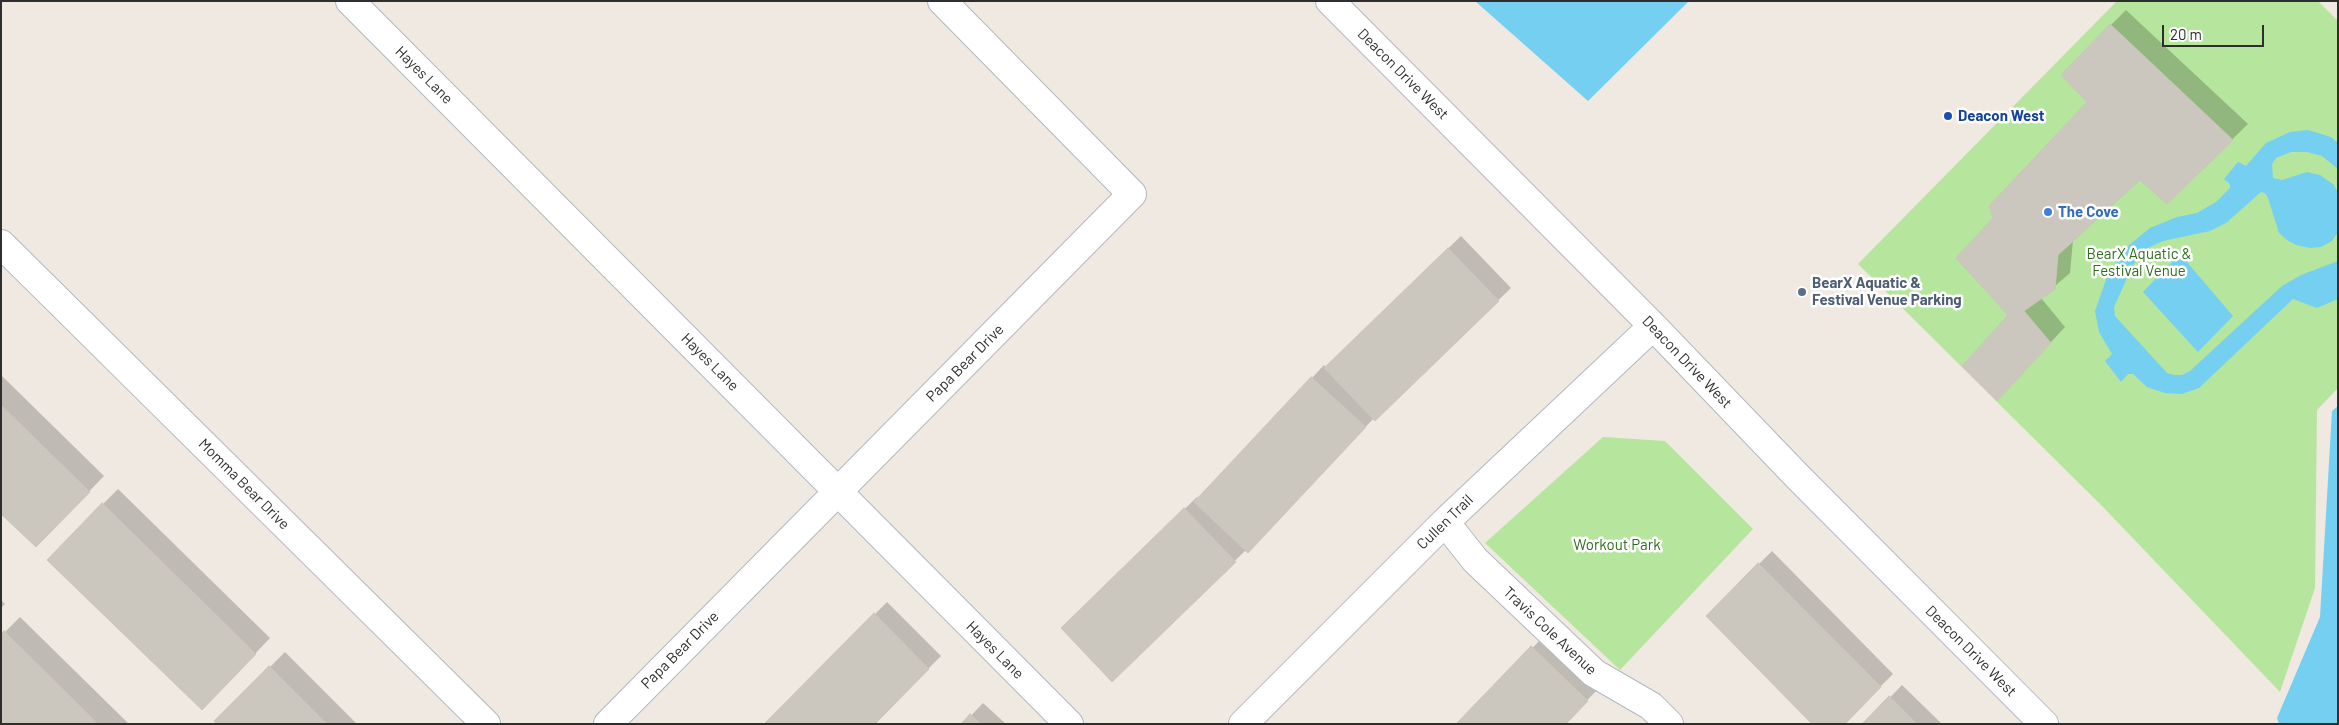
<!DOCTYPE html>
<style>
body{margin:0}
#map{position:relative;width:2339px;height:725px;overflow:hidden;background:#efe9e1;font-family:Barlow,sans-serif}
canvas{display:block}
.frame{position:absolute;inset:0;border:2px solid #2e2e2e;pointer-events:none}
.scale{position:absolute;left:2162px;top:25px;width:102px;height:22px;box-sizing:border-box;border:2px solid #2e2e2e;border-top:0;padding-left:6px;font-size:15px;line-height:18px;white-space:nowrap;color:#2e2e2e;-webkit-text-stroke:4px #fff;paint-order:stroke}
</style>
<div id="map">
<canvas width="2339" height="725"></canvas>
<div class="frame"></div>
<div class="scale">20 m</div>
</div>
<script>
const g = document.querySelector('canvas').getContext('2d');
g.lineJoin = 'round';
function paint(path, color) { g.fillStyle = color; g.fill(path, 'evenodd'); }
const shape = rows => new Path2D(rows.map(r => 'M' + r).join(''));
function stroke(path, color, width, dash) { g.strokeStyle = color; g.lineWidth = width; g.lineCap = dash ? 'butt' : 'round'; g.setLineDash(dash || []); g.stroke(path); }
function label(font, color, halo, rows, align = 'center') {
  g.font = font + ' Barlow,sans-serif'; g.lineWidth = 5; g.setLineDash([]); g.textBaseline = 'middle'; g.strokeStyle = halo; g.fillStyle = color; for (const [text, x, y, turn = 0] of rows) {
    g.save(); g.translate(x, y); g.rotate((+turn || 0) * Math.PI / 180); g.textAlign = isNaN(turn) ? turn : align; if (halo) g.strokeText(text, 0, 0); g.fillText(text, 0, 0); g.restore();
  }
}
const green = shape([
 [2117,1,2318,1,2338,21,2338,388,2317,410,2315,588,2280,692,2104,508,1858,264],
 [1603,437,1665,441,1753,529,1620,670,1485,543]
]);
const water = shape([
 [1475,1,1689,1,1588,101],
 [2308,130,2331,137,2338,143,2338,169,2322,156,2307,152,2291,152,2276,158,2272,164,2273,178,2282,180,2307,172,2320,175,2334,185,2338,193,2338,232,2332,241,2321,247,2310,248,2296,245,2287,240,2279,233,2268,198,2265,193,2261,192,2226,223,2210,231,2163,241,2144,250,2133,265,2114,307,2115,316,2167,373,2174,375,2182,375,2190,371,2282,286,2301,275,2338,261,2338,299,2317,308,2293,299,2199,388,2182,394,2165,393,2147,387,2133,374,2128,374,2121,382,2105,361,2112,354,2099,332,2095,311,2108,274,2128,246,2150,228,2177,217,2197,213,2216,202,2230,188,2230,184,2224,179,2238,162,2246,166,2266,143,2290,132],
 [2180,254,2233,316,2198,352,2143,292],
 [2338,406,2338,724,2279,724,2277,718,2320,617,2332,411]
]);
const shadow = shape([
 [2126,10,2248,124,2167,203,2140,178,2073,240,2070,273,2041,298,2065,327,2011,385,2009,315,1994,218,2089,102,2111,25],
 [1461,236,1511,288,1375,419,1374,418,1260,539,1246,550,1112,680,1075,616,1197,497,1199,499,1324,365,1326,367],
 [1,375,104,476,51,531,1,512],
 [118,489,270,638,217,694,103,504],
 [1772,551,1893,674,1843,724,1707,616],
 [1,600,5,604,1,608],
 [887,602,941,656,873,724,766,724],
 [20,617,129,724,1,724,1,636],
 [1545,635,1599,688,1564,724,1458,724],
 [285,652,357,724,219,724,216,721],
 [1902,685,1942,724,1864,724],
 [983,703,1006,724,963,724]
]);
const building = shape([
 [2110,24,2233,140,2167,204,2140,180,2058,255,2055,289,2024,311,2051,343,1997,401,1962,366,2008,315,1956,258,1993,218,1989,206,2087,102,2061,75,2110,24],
 [1448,248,1499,301,1375,421,1324,368,1448,248],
 [1311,377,1366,427,1248,553,1194,502,1311,377],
 [1,405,90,492,36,547,1,514,1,405],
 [102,503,256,654,202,710,47,560,102,503],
 [1184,508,1236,562,1112,682,1061,628,1184,508],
 [1758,563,1881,687,1845,724,1812,724,1706,616,1758,563],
 [874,613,929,669,875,724,764,724,874,613],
 [4,631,98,724,1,724,1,634,4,631],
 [1531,646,1588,701,1566,724,1456,724,1531,646],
 [269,666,327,724,217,724,214,721,269,666],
 [1889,696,1917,724,1862,724,1889,696],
 [970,714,981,724,961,724,970,714]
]);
const minor = shape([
 [350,1,1069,724],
 [1330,1,1653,326,1798,477,2044,724],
 [1,244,486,724],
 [1445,522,1475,560,1594,673,1651,706,1669,724],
 [608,724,1132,194,942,1],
 [1243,724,1445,522,1653,326]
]);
const markers = [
 [1948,116,5,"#1a4fb4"],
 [2048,212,5,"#3f7fe0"],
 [1802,292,5,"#5c6f8a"]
];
const streetNames = [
 ["Deacon Drive West",1403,74,45],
 ["Hayes Lane",424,75,45],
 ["Hayes Lane",710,362,45],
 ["Deacon Drive West",1687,362,46],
 ["Papa Bear Drive",965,363,-45],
 ["Momma Bear Drive",244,484,45],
 ["Cullen Trail",1445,522,-44],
 ["Travis Cole Avenue",1550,631,43],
 ["Papa Bear Drive",680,650,-45],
 ["Hayes Lane",995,650,45],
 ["Deacon Drive West",1971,651,45]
];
const transitNames = [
 ["Deacon West",1958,116]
];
const shopNames = [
 ["The Cove",2058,212]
];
const parkNames = [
 ["BearX Aquatic &",2139,254],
 ["Festival Venue",2139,271],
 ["Workout Park",1617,545]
];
const serviceNames = [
 ["BearX Aquatic &",1812,283],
 ["Festival Venue Parking",1812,300]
];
paint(green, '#b6e59e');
paint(water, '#75cff0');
paint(shadow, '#0003');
paint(building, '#cbc7bf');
stroke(building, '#cbc5ba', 1);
stroke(minor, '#b4b7c1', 30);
stroke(minor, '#fff', 28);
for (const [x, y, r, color] of markers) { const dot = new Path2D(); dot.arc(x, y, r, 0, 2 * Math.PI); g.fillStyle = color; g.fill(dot); stroke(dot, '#fff', 2); }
label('15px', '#2e2e2e', '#fff', streetNames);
label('bold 15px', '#164399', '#fff', transitNames, 'left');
label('bold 15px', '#366cbe', '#fff', shopNames, 'left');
label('15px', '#2c6e1b', '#fff', parkNames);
label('bold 15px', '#4e5e75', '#fff', serviceNames, 'left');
</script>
